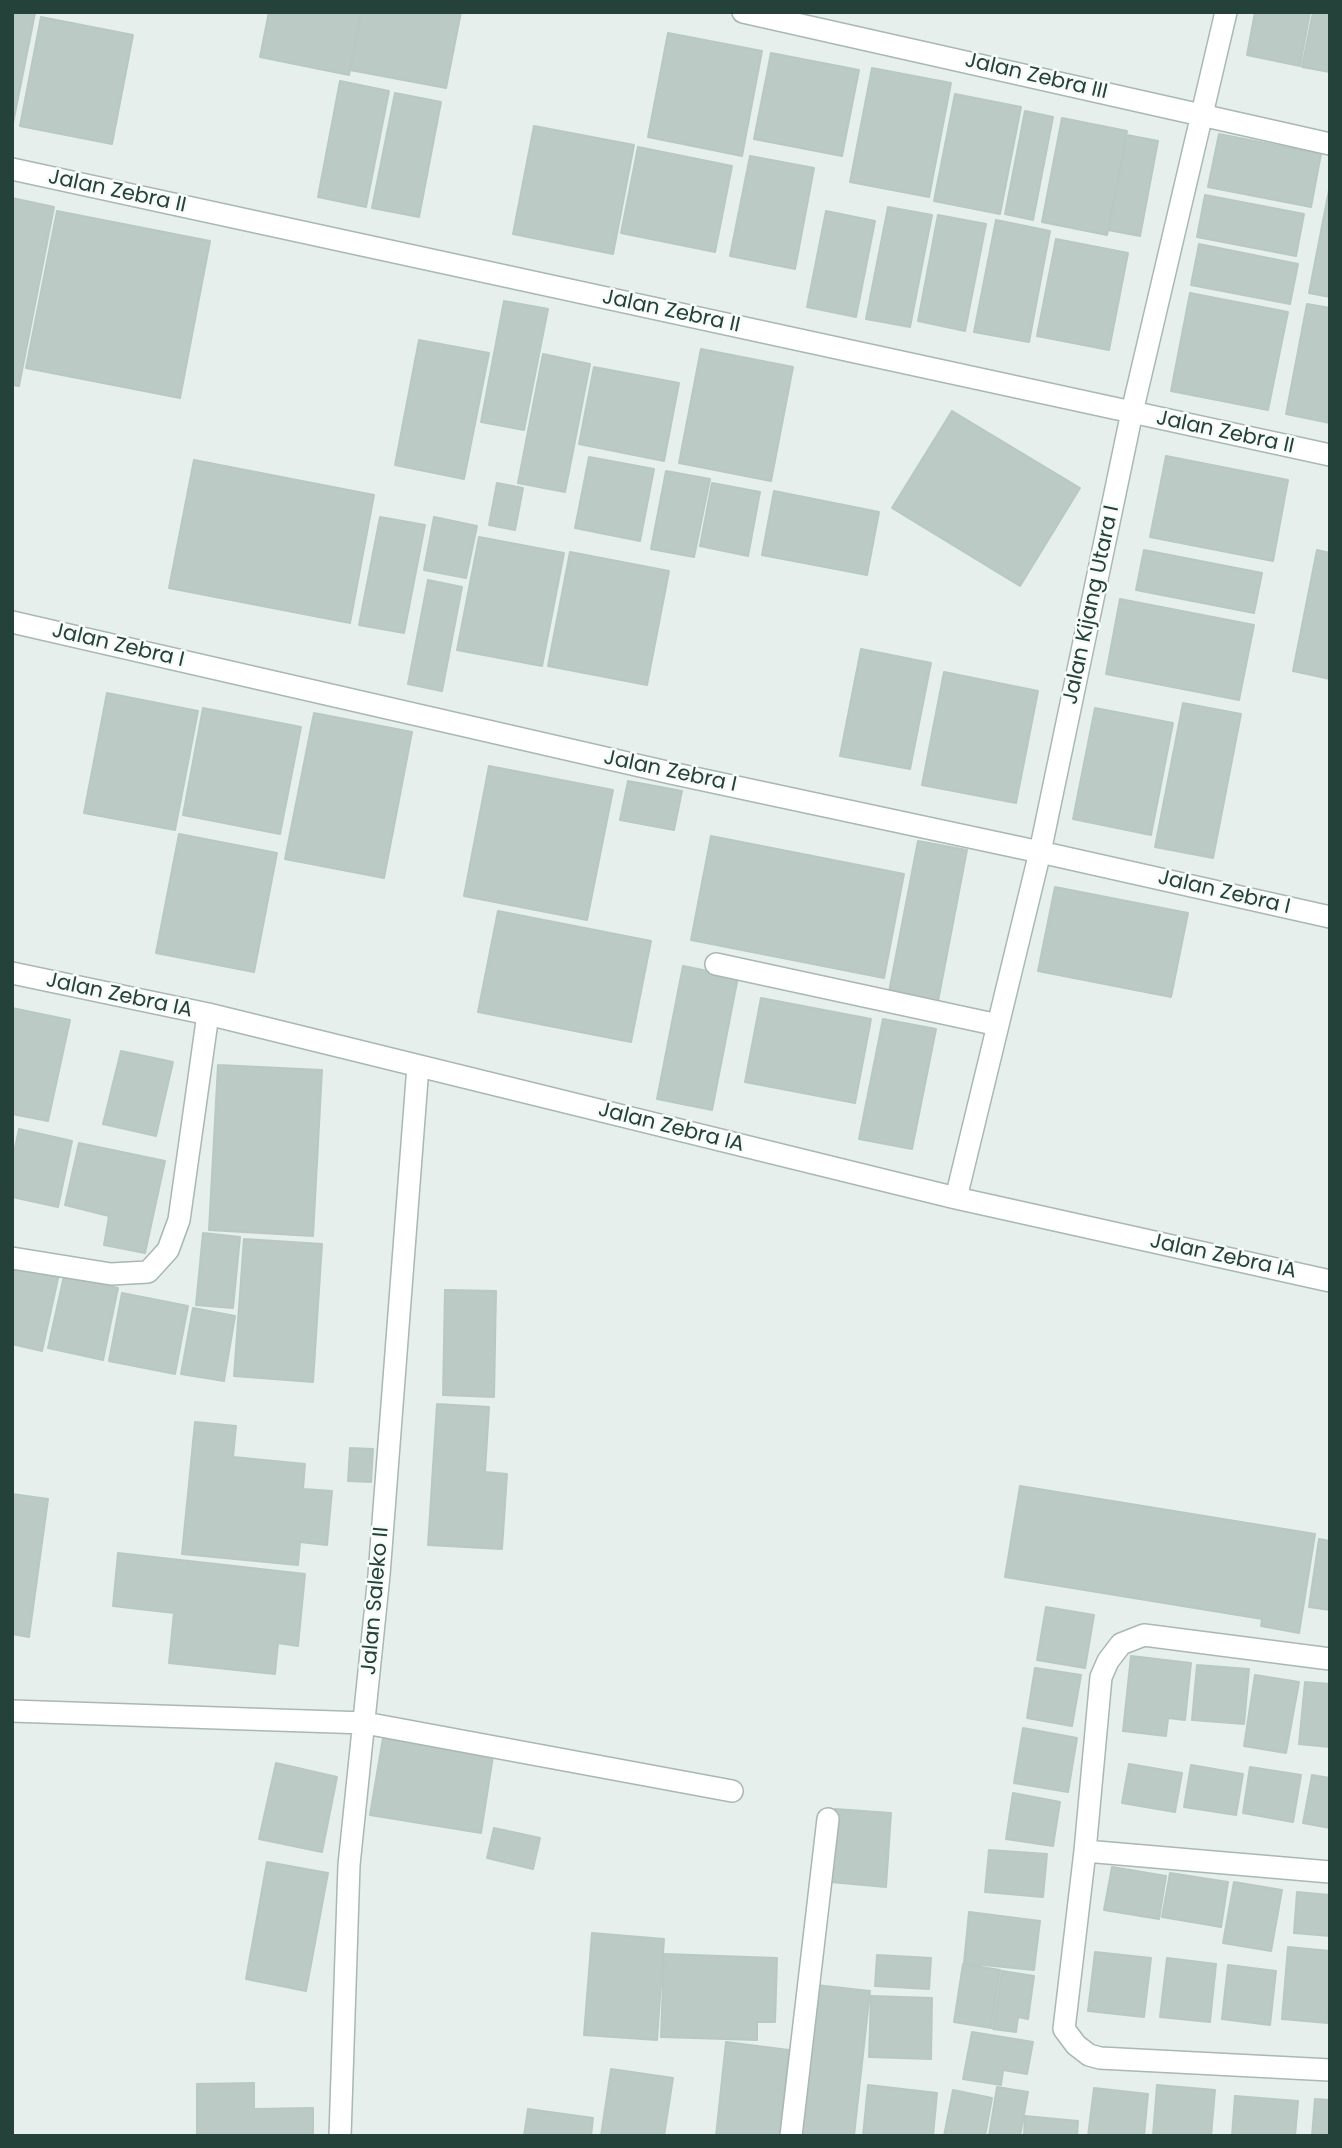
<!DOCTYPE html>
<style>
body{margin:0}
#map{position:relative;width:1342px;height:2148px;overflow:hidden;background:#e6efeb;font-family:Poppins,sans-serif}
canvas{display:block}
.frame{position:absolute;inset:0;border:14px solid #24423a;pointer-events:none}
</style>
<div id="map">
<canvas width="1342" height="2148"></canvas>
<div class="frame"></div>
</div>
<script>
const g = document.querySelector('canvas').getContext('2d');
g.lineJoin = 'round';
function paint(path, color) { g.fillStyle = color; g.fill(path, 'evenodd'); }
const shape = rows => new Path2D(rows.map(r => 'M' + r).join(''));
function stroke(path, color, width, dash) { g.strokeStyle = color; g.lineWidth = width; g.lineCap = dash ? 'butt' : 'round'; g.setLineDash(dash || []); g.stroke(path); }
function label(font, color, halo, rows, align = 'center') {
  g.font = font + ' Poppins,sans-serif'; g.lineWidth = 5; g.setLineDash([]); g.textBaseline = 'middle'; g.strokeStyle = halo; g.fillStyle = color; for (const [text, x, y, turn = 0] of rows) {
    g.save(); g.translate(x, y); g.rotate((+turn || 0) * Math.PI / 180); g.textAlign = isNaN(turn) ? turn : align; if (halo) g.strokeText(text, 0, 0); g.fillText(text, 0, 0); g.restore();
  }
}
const building = shape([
 [12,12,35,13,12,128,12,12],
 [269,12,361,12,349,75,260,57,269,12],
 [362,12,461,12,446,88,350,70,362,12],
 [1255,12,1310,12,1300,66,1247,55,1255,12],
 [1313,12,1330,12,1330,72,1302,67,1313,12],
 [41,17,133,35,112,144,20,126,41,17],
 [668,33,762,51,742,156,648,137,668,33],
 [771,53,859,70,842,156,754,139,771,53],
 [872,68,951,83,929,197,850,182,872,68],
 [340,81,389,91,366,207,318,197,340,81],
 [395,93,441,102,419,217,372,208,395,93],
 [955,94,1021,107,1000,214,934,201,955,94],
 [1025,111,1053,117,1033,220,1005,214,1025,111],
 [1062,118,1127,131,1107,235,1042,222,1062,118],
 [534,126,634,145,613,254,513,234,534,126],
 [1219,134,1321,154,1311,207,1208,187,1219,134],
 [1127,135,1158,141,1140,236,1108,230,1127,135],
 [638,147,732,166,715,252,621,233,638,147],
 [750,156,814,168,795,269,730,256,750,156],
 [1330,185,1330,297,1309,293,1330,185],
 [1205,195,1304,214,1296,256,1197,237,1205,195],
 [12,198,54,207,19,386,12,385,12,198],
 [888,207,932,215,910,327,866,319,888,207],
 [57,211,210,241,180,398,26,368,57,211],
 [826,211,875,221,856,317,807,307,826,211],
 [938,215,986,224,965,331,918,321,938,215],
 [996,220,1050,231,1029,342,974,332,996,220],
 [1056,239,1128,253,1109,350,1037,336,1056,239],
 [1199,244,1298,264,1290,304,1191,285,1199,244],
 [1190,293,1288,312,1268,410,1171,391,1190,293],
 [504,301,548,309,524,430,481,422,504,301],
 [1307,304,1330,308,1330,423,1286,414,1307,304],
 [419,340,489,353,464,479,395,465,419,340],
 [701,349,793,367,771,481,679,463,701,349],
 [543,354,590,364,565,492,518,483,543,354],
 [594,367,679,383,664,461,579,444,594,367],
 [952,411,1080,488,1020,586,892,508,952,411],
 [1166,456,1288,480,1273,561,1150,537,1166,456],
 [589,457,654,469,640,541,575,528,589,457],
 [194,460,374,495,350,623,169,588,194,460],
 [666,471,710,479,694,557,651,549,666,471],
 [497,483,523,488,515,530,489,525,497,483],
 [712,483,760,492,748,556,700,546,712,483],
 [774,491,879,512,867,575,762,555,774,491],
 [380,517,425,525,404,633,359,625,380,517],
 [434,517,477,526,466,578,424,570,434,517],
 [479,537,564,553,542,666,457,650,479,537],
 [1144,550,1262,573,1254,613,1136,590,1144,550],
 [1317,550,1330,553,1330,679,1293,671,1317,550],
 [570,552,669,571,647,685,548,666,570,552],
 [428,580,462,587,442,691,408,684,428,580],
 [1120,599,1254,625,1239,700,1106,674,1120,599],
 [861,649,931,663,910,769,840,756,861,649],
 [944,672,1038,691,1016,803,922,785,944,672],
 [107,693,198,711,175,830,84,813,107,693],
 [1183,703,1241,714,1213,858,1155,847,1183,703],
 [203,708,301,727,280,834,183,815,203,708],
 [1095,708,1173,723,1151,835,1073,819,1095,708],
 [314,713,412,732,384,878,285,859,314,713],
 [489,766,613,790,587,920,464,896,489,766],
 [628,781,682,791,674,830,620,820,628,781],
 [179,834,277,853,254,972,156,953,179,834],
 [711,836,904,874,884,978,691,940,711,836],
 [918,841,967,850,938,1001,889,992,918,841],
 [1055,887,1188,913,1171,997,1038,971,1055,887],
 [498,911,651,941,631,1042,478,1012,498,911],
 [683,966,738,977,712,1110,657,1099,683,966],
 [761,998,871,1019,855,1103,745,1082,761,998],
 [12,1008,70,1020,48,1121,12,1114,12,1008],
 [883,1019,936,1029,912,1149,859,1139,883,1019],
 [121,1051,173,1062,156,1136,103,1124,121,1051],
 [218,1065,322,1070,313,1236,209,1230,218,1065],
 [19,1129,72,1141,58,1207,12,1197,12,1162,19,1129],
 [79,1143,165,1161,145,1253,104,1245,109,1216,65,1205,79,1143],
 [203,1233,240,1237,233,1308,196,1305,203,1233],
 [244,1239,322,1244,313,1382,234,1376,244,1239],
 [15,1264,59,1274,42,1351,12,1344,12,1275,15,1264],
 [64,1276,118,1288,103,1360,48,1348,64,1276],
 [445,1290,496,1291,494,1397,443,1395,445,1290],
 [122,1293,188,1306,175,1374,109,1361,122,1293],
 [193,1308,235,1316,224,1381,181,1374,193,1308],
 [437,1404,489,1407,485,1472,507,1474,502,1549,428,1545,437,1404],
 [195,1422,236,1426,233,1457,305,1464,303,1489,332,1491,327,1545,300,1542,298,1565,182,1554,195,1422],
 [350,1448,373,1449,371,1482,348,1481,350,1448],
 [1020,1486,1315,1534,1299,1633,1261,1626,1262,1619,1005,1577,1020,1486],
 [12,1494,48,1499,29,1637,12,1634,12,1494],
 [1319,1539,1330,1541,1330,1610,1309,1607,1319,1539],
 [118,1553,305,1574,298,1646,278,1643,275,1674,169,1663,174,1613,113,1606,118,1553],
 [1046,1607,1094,1615,1085,1668,1037,1660,1046,1607],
 [1131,1656,1191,1663,1185,1720,1168,1718,1166,1736,1123,1731,1131,1656],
 [1197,1665,1249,1669,1244,1724,1192,1720,1197,1665],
 [1035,1668,1081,1675,1072,1726,1027,1718,1035,1668],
 [1255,1675,1299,1682,1286,1753,1244,1746,1255,1675],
 [1305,1682,1330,1684,1330,1747,1299,1744,1305,1682],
 [1023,1728,1077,1738,1068,1792,1014,1783,1023,1728],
 [383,1738,493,1756,481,1833,370,1815,383,1738],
 [276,1763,337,1777,322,1852,259,1839,276,1763],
 [1129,1764,1182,1773,1175,1812,1122,1803,1129,1764],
 [1191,1765,1243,1774,1236,1815,1184,1807,1191,1765],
 [1250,1767,1301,1775,1293,1822,1243,1813,1250,1767],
 [1312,1775,1330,1778,1330,1828,1303,1823,1312,1775],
 [1013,1793,1060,1802,1053,1846,1006,1839,1013,1793],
 [835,1809,891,1813,886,1887,830,1882,835,1809],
 [494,1828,540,1838,533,1869,487,1858,494,1828],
 [989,1850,1047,1854,1043,1897,985,1892,989,1850],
 [267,1862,328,1873,306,1991,246,1979,267,1862],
 [1112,1867,1166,1876,1159,1919,1104,1910,1112,1867],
 [1170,1873,1228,1882,1221,1927,1162,1917,1170,1873],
 [1234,1882,1282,1890,1271,1951,1223,1943,1234,1882],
 [1297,1892,1330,1895,1330,1936,1294,1933,1297,1892],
 [969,1912,1040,1921,1034,1970,964,1963,969,1912],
 [592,1933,664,1939,657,2040,584,2035,592,1933],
 [1288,1947,1330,1951,1328,2023,1282,2019,1288,1947],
 [1095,1952,1151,1958,1144,2017,1088,2011,1095,1952],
 [664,1954,777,1958,775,2022,757,2022,757,2040,661,2037,664,1954],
 [877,1955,931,1958,929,1989,875,1986,877,1955],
 [1167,1958,1216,1964,1210,2022,1160,2017,1167,1958],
 [963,1964,1000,1970,991,2028,954,2022,963,1964],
 [1228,1965,1276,1971,1270,2025,1222,2019,1228,1965],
 [1002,1971,1034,1976,1028,2019,1018,2017,1016,2032,993,2029,1002,1971],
 [816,1985,870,1991,854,2136,800,2136,816,1985],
 [871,1996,932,1998,931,2059,869,2057,871,1996],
 [972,2032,1033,2042,1027,2074,1003,2070,1001,2085,963,2079,972,2032],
 [726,2042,789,2050,779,2136,716,2136,726,2042],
 [611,2069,673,2078,664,2136,601,2136,611,2069],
 [254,2083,254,2109,313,2108,313,2136,197,2136,197,2084,254,2083],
 [868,2085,937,2093,933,2136,863,2136,868,2085],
 [1157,2085,1215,2090,1211,2136,1153,2136,1157,2085],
 [997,2087,1028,2092,1020,2136,989,2136,997,2087],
 [1094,2088,1148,2094,1144,2136,1088,2136,1094,2088],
 [953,2090,992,2098,985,2136,944,2136,953,2090],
 [1235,2096,1298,2101,1295,2136,1232,2136,1235,2096],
 [1315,2099,1330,2100,1330,2136,1312,2136,1315,2099],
 [528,2109,593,2118,591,2136,524,2136,528,2109],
 [1025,2116,1078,2121,1077,2136,1024,2136,1025,2116]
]);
const street = shape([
 [743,12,1330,144],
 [12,169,1330,455],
 [12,622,671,773,1040,852,1330,917],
 [716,964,998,1025],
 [12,973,208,1014,956,1198,1330,1281],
 [956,1198,1040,852,1132,412,1226,12],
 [12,1258,111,1274,148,1272,168,1250,179,1220,208,1014],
 [1330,1659,1144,1635,1121,1644,1108,1661,1101,1677,1085,1851,1064,2029,1076,2045,1089,2055,1100,2058,1330,2070],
 [12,1711,365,1723,732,1791],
 [1085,1851,1330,1872],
 [340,2136,349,1865,379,1575,418,1066],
 [791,2136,828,1819]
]);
const streetNames = [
 ["Jalan Zebra III",1036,77,13],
 ["Jalan Zebra II",117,192,12],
 ["Jalan Zebra II",671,312,12],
 ["Jalan Zebra II",1225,433,12],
 ["Jalan Kijang Utara I",1092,605,-78],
 ["Jalan Zebra I",118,646,13],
 ["Jalan Zebra I",670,772,12],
 ["Jalan Zebra I",1224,893,13],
 ["Jalan Zebra IA",119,996,12],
 ["Jalan Zebra IA",671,1128,14],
 ["Jalan Zebra IA",1223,1257,12],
 ["Jalan Saleko II",376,1601,-85]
];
paint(building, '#bbcac4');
stroke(building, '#b8c9c2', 2);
stroke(street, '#a8b8b2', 24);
stroke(street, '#fff', 21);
label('21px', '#24423a', '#f7fbf9', streetNames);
</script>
